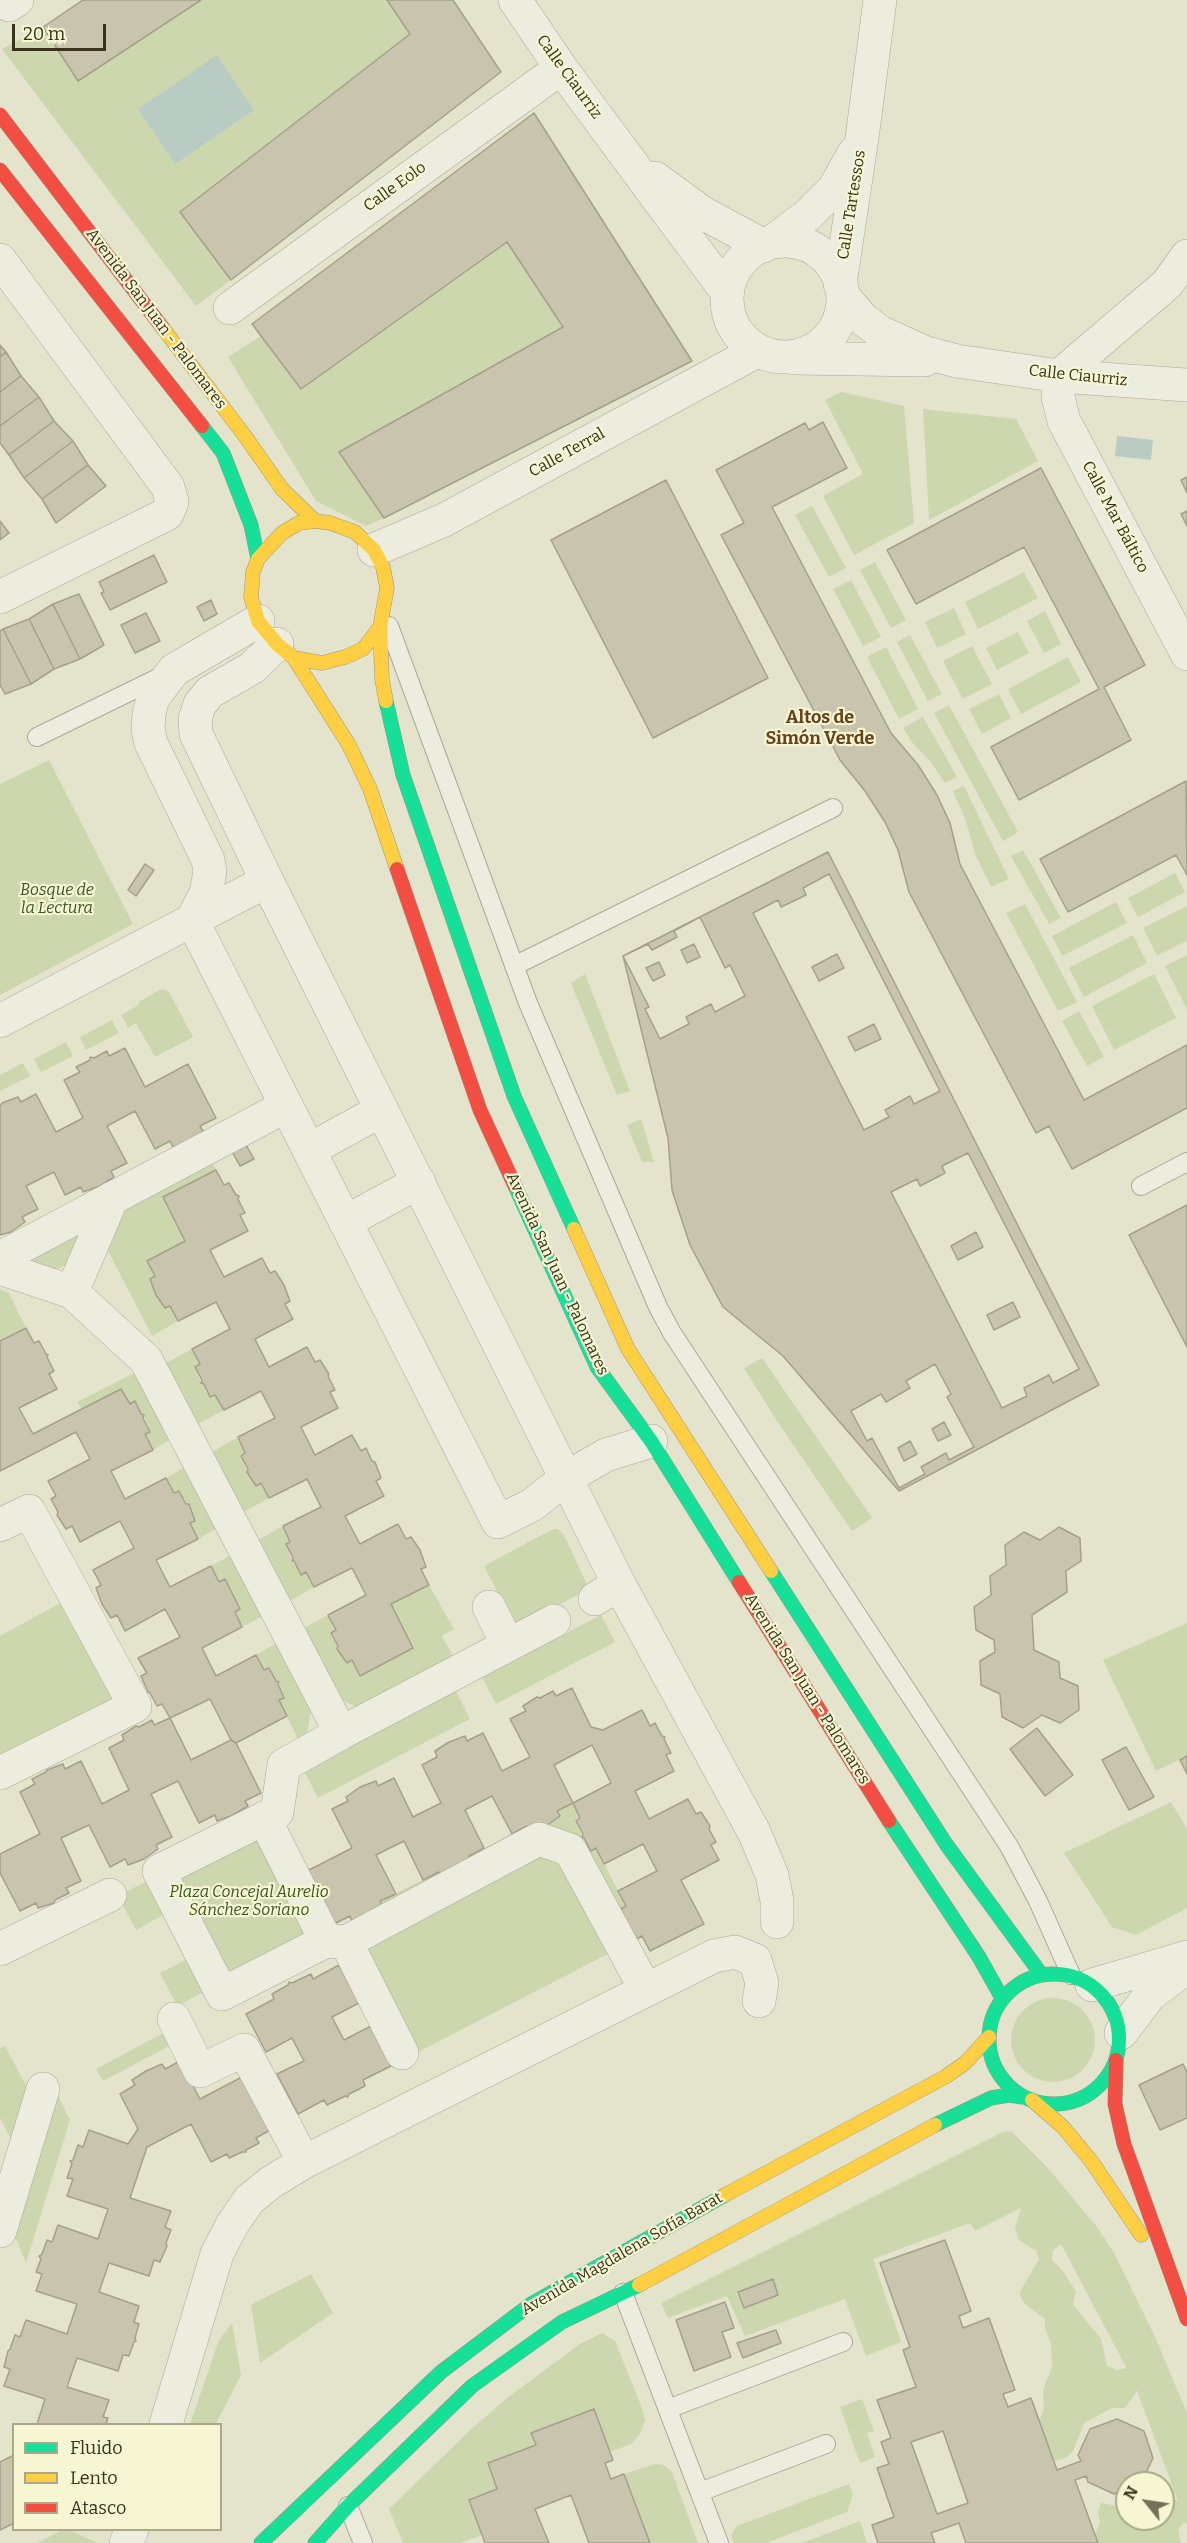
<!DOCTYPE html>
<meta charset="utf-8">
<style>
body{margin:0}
#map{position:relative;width:1187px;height:2543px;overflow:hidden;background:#e4e4cc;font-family:Bitter,serif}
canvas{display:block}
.legend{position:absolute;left:12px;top:2423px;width:210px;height:108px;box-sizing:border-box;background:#f6f6d2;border:2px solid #aaa88a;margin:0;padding:8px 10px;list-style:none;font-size:18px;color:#39321d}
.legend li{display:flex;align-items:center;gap:12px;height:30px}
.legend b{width:30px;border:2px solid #aaa88a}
.north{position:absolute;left:1115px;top:2471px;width:60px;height:60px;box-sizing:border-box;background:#f6f6d2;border:2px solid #aaa88a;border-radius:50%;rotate:300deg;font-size:16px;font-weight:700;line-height:24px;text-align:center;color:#39321d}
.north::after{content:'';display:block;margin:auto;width:21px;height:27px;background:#75705a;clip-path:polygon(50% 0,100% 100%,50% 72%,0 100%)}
.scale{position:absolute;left:12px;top:24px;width:94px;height:27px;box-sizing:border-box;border:3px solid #39321d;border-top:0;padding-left:8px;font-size:18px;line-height:21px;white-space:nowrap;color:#39321d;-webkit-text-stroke:4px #f6f6d2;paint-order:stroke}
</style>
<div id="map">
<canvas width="1187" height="2543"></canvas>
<ul class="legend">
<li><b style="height:8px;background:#16e098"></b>Fluido</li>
<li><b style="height:8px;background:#ffcf43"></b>Lento</li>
<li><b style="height:8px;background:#f24e42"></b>Atasco</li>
</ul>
<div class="north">N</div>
<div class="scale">20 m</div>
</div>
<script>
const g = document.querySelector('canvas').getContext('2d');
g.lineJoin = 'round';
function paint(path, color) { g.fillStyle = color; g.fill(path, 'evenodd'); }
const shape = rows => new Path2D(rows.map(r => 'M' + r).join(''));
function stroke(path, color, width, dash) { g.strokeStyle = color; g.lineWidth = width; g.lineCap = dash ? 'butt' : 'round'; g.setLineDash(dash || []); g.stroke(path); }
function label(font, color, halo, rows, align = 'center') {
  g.font = font + ' Bitter,serif'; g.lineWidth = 4.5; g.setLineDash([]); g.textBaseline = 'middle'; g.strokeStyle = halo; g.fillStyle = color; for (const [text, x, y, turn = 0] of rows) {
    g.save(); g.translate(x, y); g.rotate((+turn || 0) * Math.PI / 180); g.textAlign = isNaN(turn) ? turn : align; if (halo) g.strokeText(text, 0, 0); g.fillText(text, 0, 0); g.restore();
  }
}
const green = shape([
 [201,0,387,0,410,34,180,212,231,280,196,306,2,49,43,27,78,80],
 [507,242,563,327,339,452,384,518,366,526,316,501,228,357,261,336,301,389],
 [841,392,904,406,914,523,854,555,823,496,863,474,825,400],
 [923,409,1016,419,1038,461,929,520],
 [812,506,846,568,829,577,795,515],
 [875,562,906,620,891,628,860,570],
 [1024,572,1038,598,978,629,965,602],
 [851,580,881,637,863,646,833,589],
 [954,608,966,634,937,648,925,622],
 [1045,611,1061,644,1044,653,1027,621],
 [1018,632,1029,653,997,670,986,648],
 [910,635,942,694,928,701,897,642],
 [972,646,992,684,963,699,943,661],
 [886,647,918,709,899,719,867,657],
 [1068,657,1081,682,1021,714,1008,689],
 [999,694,1011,718,982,734,969,709],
 [949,705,1018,832,1003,841,934,713],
 [923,717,957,777,945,783,930,761,914,745,903,728],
 [49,760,133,924,0,995,0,784],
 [964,786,1009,879,991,887,975,854,966,821,953,791],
 [1023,850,1061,918,1049,924,1011,856],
 [1175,873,1185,892,1138,917,1128,898],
 [1116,902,1127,923,1062,956,1052,936],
 [1025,904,1077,1002,1058,1011,1006,913],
 [1187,906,1187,941,1157,956,1143,928],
 [1133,935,1147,963,1084,997,1069,968],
 [1187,955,1187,1009,1165,966],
 [585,974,630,1091,617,1095,571,983],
 [1154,974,1176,1018,1114,1050,1092,1006],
 [162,989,169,992,193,1037,155,1057,136,1023,128,1028,121,1015,137,1006,140,1001],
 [1079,1011,1104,1057,1087,1066,1062,1021],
 [112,1020,119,1033,86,1050,80,1037],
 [66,1042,73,1056,41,1072,34,1059],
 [23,1063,30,1076,0,1091,0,1075],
 [641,1119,654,1162,642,1162,627,1125],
 [211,1160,216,1170,163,1197,185,1241,147,1261,155,1276,150,1279,159,1296,165,1308,170,1306,178,1321,152,1336,107,1249,120,1206],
 [90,1222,75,1260,52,1272,14,1261],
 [0,1289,9,1293,26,1328,0,1341],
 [192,1349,200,1364,195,1367,201,1383,204,1384,210,1397,215,1395,224,1410,198,1424,166,1363],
 [762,1358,872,1518,852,1531,777,1421,744,1368],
 [136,1372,171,1439,153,1450,145,1434,150,1431,144,1415,141,1414,135,1402,130,1404,121,1389,82,1409,77,1402],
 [238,1437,245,1453,241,1456,247,1471,261,1483,269,1498,244,1512,212,1452],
 [185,1467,217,1528,198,1539,190,1523,195,1521,188,1504,179,1491,174,1493,166,1478],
 [283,1526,290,1542,286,1545,292,1561,306,1572,314,1587,290,1601,258,1540],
 [553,1529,558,1529,564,1535,589,1589,516,1627,484,1566],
 [231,1555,263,1616,242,1627,235,1612,233,1593,219,1582,211,1566],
 [429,1585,454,1629,442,1636,454,1658,360,1708,341,1700,304,1628,328,1615,336,1630,331,1633,340,1650,347,1662,352,1660,360,1675,413,1648,391,1604],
 [75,1595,135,1706,0,1773,0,1636],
 [601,1615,615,1642,496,1704,482,1677],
 [1187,1623,1187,1756,1156,1771,1103,1660],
 [277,1643,311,1709,307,1735,299,1741,279,1700,284,1698,279,1682,276,1681,269,1668,264,1670,256,1655],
 [456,1691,470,1719,318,1798,304,1771],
 [271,1800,334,1924,222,1994,159,1871],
 [1171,1802,1187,1829,1187,1908,1136,1935,1112,1927,1064,1853],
 [573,1803,580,1818,576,1821,582,1837,591,1851,596,1848,626,1906,637,1939,391,2066,339,1965,380,1901,439,1872,441,1877,469,1856,527,1826,530,1831,560,1816,557,1811],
 [151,1879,168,1912,136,1930,118,1896],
 [193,1956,210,1989,177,2006,160,1973],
 '1011 2040a42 42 0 1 1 84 0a42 42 0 1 1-84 0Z',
 [169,2030,175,2043,103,2081,96,2069],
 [5,2046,30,2093,16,2149,0,2118,0,2048],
 [58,2095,70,2120,26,2263,13,2232],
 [1011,2131,1047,2167,1097,2227,1113,2251,1155,2337,1187,2413,1187,2525,1185,2522,1178,2529,1181,2543,1101,2543,1097,2542,1095,2535,1100,2523,1098,2512,1101,2503,1113,2505,1122,2510,1127,2509,1127,2519,1163,2519,1163,2497,1178,2501,1137,2391,1125,2408,1112,2408,1084,2423,1073,2451,1066,2458,1054,2461,1039,2420,1044,2409,1043,2390,1052,2367,1051,2343,1045,2329,1045,2319,1025,2304,1019,2294,1039,2259,1036,2251,1019,2240,1015,2228,1021,2208,975,2231,970,2223,873,2259,901,2342,866,2356,845,2299,745,2336,727,2296,668,2318,661,2303,1003,2132],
 [1061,2244,1126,2367,1126,2368,1117,2370,1107,2366,1101,2339,1073,2304,1076,2292,1063,2271,1052,2260,1053,2250],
 [311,2274,333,2313,260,2363,251,2305],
 [232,2323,241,2375,216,2424,190,2424,219,2340],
 [602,2333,615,2341,642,2408,645,2420,640,2434,631,2444,610,2452,594,2409,531,2434,536,2445,488,2463,497,2489,469,2500,482,2535,460,2543,403,2543,389,2509,468,2432,507,2398,580,2344],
 [862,2399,874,2431,867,2433,875,2457,860,2463,840,2407],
 [655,2464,664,2465,672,2472,698,2543,650,2543,624,2474],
 [849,2484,853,2495,847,2512,766,2543,734,2543,731,2535,737,2526],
 [860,2521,867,2543,802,2543],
 [62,2530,70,2530,97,2543,37,2543]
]);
const water = shape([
 [217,55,254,110,175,164,138,109],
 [1117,436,1153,440,1151,460,1115,456]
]);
const building = shape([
 [83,0,201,0,78,81,43,27,83,0],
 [387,0,453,0,501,72,231,280,180,212,410,34,387,0],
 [534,113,692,361,384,518,339,452,563,327,507,242,301,389,252,324,534,113],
 [0,345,6,352,0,357,0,345],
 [6,352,21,376,0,392,0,357,6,352],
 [21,376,39,397,0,426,0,392,21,376],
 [39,397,54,421,9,455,0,443,0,426,39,397],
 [54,421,73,441,24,478,9,455,54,421],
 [823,422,847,468,772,507,891,733,918,765,937,795,950,823,960,864,1084,1100,1187,1045,1187,1108,1072,1169,1049,1126,1036,1133,909,892,898,850,885,822,865,791,840,760,721,535,744,523,716,470,805,423,809,430,823,422],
 [73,441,88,465,42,499,24,478,73,441],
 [88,465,106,486,56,523,42,499,88,465],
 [1041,468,1145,665,1104,687,1131,740,1019,800,991,747,1099,689,1024,547,916,604,887,550,1041,468],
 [1187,477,1187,493,1181,480,1187,477],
 [666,480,768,678,653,738,551,540,666,480],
 [1187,511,1187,526,1181,514,1187,511],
 [0,521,9,533,0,540,0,521],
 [154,555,167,582,110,610,101,593,104,592,99,582,154,555],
 [79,594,104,645,80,659,53,604,79,594],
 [211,600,217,614,204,621,197,607,211,600],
 [53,604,80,659,54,669,29,619,53,604],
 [146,613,160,641,135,653,121,625,146,613],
 [29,619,54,669,31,684,3,629,29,619],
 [3,629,31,684,5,694,0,685,0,631,3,629],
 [1186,781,1187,875,1176,855,1068,912,1040,859,1186,781],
 [828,852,1099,1385,899,1491,783,1356,723,1307,690,1245,672,1190,668,1138,623,956,828,852],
 [145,864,154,870,136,896,128,890,145,864],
 [829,874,940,1091,914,1104,910,1096,885,1110,889,1117,864,1130,753,913,778,900,781,907,806,895,803,888,829,874],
 [837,954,844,968,819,981,812,967,837,954],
 [874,1024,881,1039,855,1051,848,1037,874,1024],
 [700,917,725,968,730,965,745,996,715,1012,711,1004,686,1017,689,1024,660,1039,645,1009,649,1007,623,956,648,944,652,950,677,937,674,931,700,917],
 [694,944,700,957,687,963,681,950,694,944],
 [659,962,665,975,653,981,646,968,659,962],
 [125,1048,145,1087,188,1064,216,1118,200,1126,203,1131,189,1141,173,1147,170,1141,155,1149,135,1111,107,1126,127,1163,111,1171,114,1177,100,1186,83,1192,81,1187,65,1195,54,1172,26,1186,38,1209,22,1217,25,1222,11,1232,0,1235,0,1106,2,1103,18,1097,21,1102,36,1094,56,1132,83,1118,64,1080,80,1072,76,1067,90,1060,90,1057,94,1058,107,1051,109,1056,125,1048],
 [245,1143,254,1159,240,1166,231,1150,245,1143],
 [968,1153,1079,1369,1053,1383,1049,1375,1024,1388,1027,1396,1002,1408,891,1192,917,1179,920,1186,945,1173,942,1166,968,1153],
 [976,1232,983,1247,958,1260,951,1246,976,1232],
 [1013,1302,1020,1317,994,1330,987,1315,1013,1302],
 [216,1170,224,1185,229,1183,236,1195,239,1196,238,1199,245,1213,240,1215,248,1231,210,1250,224,1277,262,1258,270,1273,275,1271,284,1285,290,1301,285,1304,293,1319,255,1339,269,1367,307,1347,315,1362,320,1360,329,1374,328,1376,335,1390,330,1392,338,1408,301,1427,315,1455,352,1435,361,1451,366,1448,372,1461,375,1462,381,1478,376,1481,384,1496,345,1516,360,1544,398,1524,406,1539,411,1537,420,1550,426,1567,421,1569,429,1585,391,1604,413,1648,360,1676,352,1660,347,1663,337,1649,338,1646,331,1633,336,1630,328,1615,366,1595,352,1568,314,1587,306,1572,301,1575,294,1561,292,1561,293,1558,286,1544,290,1542,283,1526,321,1507,307,1479,269,1498,261,1483,256,1486,247,1472,248,1469,241,1456,245,1453,238,1437,275,1418,261,1391,224,1410,215,1395,210,1397,204,1384,201,1383,202,1380,195,1367,200,1364,192,1349,230,1329,216,1302,178,1321,170,1306,165,1308,156,1295,150,1279,155,1276,147,1261,185,1241,163,1197,216,1170],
 [1187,1205,1187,1347,1129,1235,1187,1205],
 [26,1328,34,1343,39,1341,46,1354,48,1355,47,1357,54,1371,49,1374,57,1389,19,1408,33,1434,121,1389,130,1404,135,1401,141,1414,144,1415,143,1418,150,1432,145,1434,153,1450,111,1471,125,1499,166,1478,174,1493,179,1491,186,1504,189,1504,195,1521,190,1523,198,1539,156,1560,170,1587,211,1566,219,1582,225,1579,240,1609,235,1612,242,1627,202,1648,216,1676,256,1655,264,1670,269,1668,276,1681,279,1682,278,1684,284,1698,279,1700,287,1716,236,1743,231,1740,210,1699,170,1718,162,1704,157,1706,150,1693,148,1692,141,1676,147,1673,138,1658,180,1637,165,1609,125,1631,117,1615,111,1618,102,1604,96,1588,101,1585,93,1570,134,1548,120,1521,80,1542,72,1526,66,1529,57,1515,58,1512,51,1499,56,1496,48,1481,90,1459,76,1432,0,1471,0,1341,26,1328],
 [935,1364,951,1394,947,1397,974,1447,949,1460,946,1453,921,1467,925,1474,899,1488,872,1438,867,1441,851,1411,881,1394,886,1402,910,1388,906,1381,935,1364],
 [944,1422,951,1435,938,1441,932,1429,944,1422],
 [910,1441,917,1454,904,1461,898,1448,910,1441],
 [1059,1527,1080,1538,1081,1561,1066,1571,1067,1592,1032,1615,1034,1650,1059,1662,1060,1678,1078,1686,1079,1710,1060,1723,1042,1715,1023,1728,1002,1717,1000,1694,981,1685,980,1661,995,1652,994,1640,976,1630,974,1607,991,1595,990,1576,1006,1565,1005,1545,1024,1532,1040,1540,1059,1527],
 [572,1688,591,1727,603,1730,642,1710,650,1726,655,1723,662,1736,665,1737,664,1739,671,1753,666,1755,674,1771,635,1791,649,1819,688,1799,696,1814,701,1812,710,1826,709,1829,716,1842,711,1845,719,1860,681,1880,704,1924,650,1951,642,1936,637,1939,628,1925,621,1909,626,1906,618,1891,657,1871,643,1844,604,1864,596,1848,591,1851,584,1838,582,1837,583,1834,576,1821,580,1818,573,1803,557,1811,560,1816,546,1826,530,1831,527,1826,512,1834,492,1796,465,1810,484,1848,469,1856,471,1861,441,1877,439,1872,423,1880,404,1841,376,1855,396,1894,380,1901,383,1907,352,1922,350,1916,334,1924,307,1871,352,1848,332,1809,348,1801,346,1797,360,1787,376,1781,378,1786,394,1778,413,1817,441,1803,422,1765,437,1757,435,1751,449,1742,465,1736,467,1741,483,1733,502,1771,530,1757,510,1719,526,1711,523,1706,537,1697,540,1698,553,1691,556,1696,572,1688],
 [592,1745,611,1783,573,1803,554,1765,592,1745],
 [170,1718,191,1760,231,1740,236,1743,261,1793,245,1801,248,1806,233,1815,217,1821,215,1815,199,1823,178,1781,151,1794,172,1837,156,1845,158,1849,144,1859,128,1865,125,1859,110,1867,89,1825,61,1838,81,1881,66,1888,69,1893,55,1900,54,1903,38,1908,36,1903,20,1911,0,1873,0,1854,40,1834,20,1792,35,1784,32,1779,46,1772,47,1770,63,1764,65,1769,81,1761,102,1804,129,1790,109,1748,124,1740,122,1735,136,1726,139,1727,152,1720,154,1725,170,1718],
 [1037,1728,1073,1775,1045,1796,1010,1749,1037,1728],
 [1126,1747,1154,1797,1129,1810,1102,1760,1126,1747],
 [1187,1756,1187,1774,1180,1760,1187,1756],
 [339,1965,359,2003,332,2017,344,2040,371,2026,391,2066,363,2080,365,2086,349,2094,348,2097,345,2096,327,2105,324,2100,298,2114,277,2074,304,2061,292,2038,266,2052,246,2014,274,1999,272,1994,288,1985,289,1982,292,1983,311,1974,313,1979,339,1965],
 [180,2061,200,2099,244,2076,272,2129,256,2138,259,2143,246,2150,246,2152,242,2152,229,2158,227,2154,211,2162,191,2124,147,2147,130,2198,171,2211,165,2227,171,2230,166,2243,167,2246,160,2262,154,2260,149,2276,109,2263,99,2292,139,2306,134,2322,139,2324,135,2338,136,2341,134,2342,129,2356,123,2355,118,2371,77,2358,67,2387,109,2400,103,2417,108,2418,106,2424,37,2424,45,2399,4,2386,10,2369,4,2367,8,2351,10,2349,15,2335,20,2337,26,2320,67,2334,77,2304,36,2291,42,2274,36,2272,41,2259,39,2256,42,2254,47,2240,52,2242,58,2225,98,2239,108,2209,67,2196,73,2179,67,2178,72,2164,70,2161,73,2160,78,2145,83,2147,89,2130,128,2144,138,2129,120,2094,135,2085,132,2080,146,2071,162,2064,165,2069,180,2061],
 [1183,2064,1187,2072,1187,2118,1160,2130,1139,2085,1183,2064],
 [945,2240,971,2311,959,2316,963,2328,989,2318,1015,2390,1003,2394,1008,2407,1031,2398,1057,2470,1081,2461,1078,2455,1090,2429,1117,2419,1144,2431,1153,2458,1141,2483,1127,2483,1127,2489,1114,2494,1088,2482,1086,2476,1075,2480,1098,2543,966,2543,959,2523,931,2533,935,2543,878,2543,872,2525,894,2517,877,2468,889,2464,881,2442,891,2438,877,2400,916,2387,903,2350,910,2347,880,2263,945,2240],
 [943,2431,968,2503,937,2514,911,2442,943,2431],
 [773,2279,778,2295,744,2308,738,2292,773,2279],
 [725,2302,734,2328,722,2332,731,2357,694,2371,676,2320,725,2302],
 [776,2330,781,2343,743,2358,737,2343,776,2330],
 [594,2409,613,2460,605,2463,611,2479,624,2474,650,2543,589,2543,571,2495,535,2509,549,2543,485,2543,469,2500,497,2489,488,2463,536,2445,531,2433,594,2409],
 [14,2455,14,2526,12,2524,0,2530,0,2462,14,2455]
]);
const lane = shape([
 [389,626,528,1003,658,1307,672,1333,1009,1846,1038,1901,1071,1975],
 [37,737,162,676],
 [514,966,833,808],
 [1141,1186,1187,1162],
 [623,2293,719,2543],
 [668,2409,843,2342],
 [700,2492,826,2444],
 [348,2506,363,2543]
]);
const street = shape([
 [515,0,561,68,727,292],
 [9,5,17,0],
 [655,178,703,213,764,246],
 '727 299a58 58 0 1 1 116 0a58 58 0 1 1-116 0Z',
 [772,242,808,215,834,189,854,153],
 [0,260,168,487,172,502,167,514,159,518,0,597],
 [840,284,862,138,880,0],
 [843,296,864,320,880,332,926,353,957,361,1059,376,1187,385],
 [230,308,561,68],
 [794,358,925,360],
 [1059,376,1058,397,1064,421,1187,654],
 [1059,376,1167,284,1187,256],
 [374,550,444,520,757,351],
 [277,644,252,668,210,692,200,704,195,719,196,734,267,881,619,1584,754,1832,772,1875,777,1901,777,1922],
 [192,920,498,1522,532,1505,566,1478,606,1455,651,1441],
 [192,920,206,893,210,872,208,860,151,743,148,729,149,714,153,698,174,670,258,621],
 [0,1021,267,881],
 [309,1150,382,1110],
 [345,1222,419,1182],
 [0,1258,286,1106],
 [0,1268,72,1292,146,1360,341,1733,284,1765,277,1812,159,1871,222,1994,326,1941,346,1942],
 [72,1292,112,1198],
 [0,1525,29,1511,135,1706,0,1773],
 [595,1599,619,1584],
 [489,1607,508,1645],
 [341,1733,554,1621],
 [264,1818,326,1941],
 [0,1949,110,1895],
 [1092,1985,1187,1957],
 [174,2019,200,2071,244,2050,304,2162],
 [1121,2033,1150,1995,1187,1967],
 [402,2053,346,1942,539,1839,570,1850,646,1990],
 [0,2231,43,2089],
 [166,2424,217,2254,232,2225,249,2200,270,2183,304,2162,714,1956,735,1952,755,1960,762,1983,759,2001],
 [126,2543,132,2530]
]);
const fast = shape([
 [202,426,223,453,251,525,258,559],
 [386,701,403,775,514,1096,574,1229],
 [515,1186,597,1367,651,1441,739,1582],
 [771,1571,946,1844,1041,1974],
 [889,1821,979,1957,1002,1998],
 '989 2039a65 65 0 1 1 130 0a65 65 0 1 1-130 0Z',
 [935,2125,991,2098,1009,2095,1022,2097],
 [261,2543,441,2372,531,2304,725,2195],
 [315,2543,348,2506,472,2386,562,2322,639,2285]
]);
const slow = shape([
 [162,327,245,436,282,489,315,521],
 [380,627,363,649,345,657,322,663,294,658,277,644,258,621,251,597,253,572,258,559,282,533,299,523,315,521,330,523,355,532,374,550,383,567,387,588,380,627,382,679,386,701],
 [294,658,349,745,370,789,397,869],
 [574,1229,628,1349,771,1571],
 [1032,2100,1063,2127,1092,2162,1141,2235],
 [725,2195,945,2077,965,2063,989,2037],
 [639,2285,935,2125]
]);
const jam = shape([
 [0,115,162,327],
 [0,170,202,426],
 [397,869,480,1110,515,1186],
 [739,1582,889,1821],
 [1116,2060,1115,2104,1124,2144,1187,2319]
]);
const streetNames = [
 ["Calle Ciaurriz",569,77,54],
 ["Calle Eolo",395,187,-36],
 ["Calle Tartessos",852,205,-81],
 ["Avenida San Juan - Palomares",156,319,53],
 ["Calle Ciaurriz",1078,376,6],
 ["Calle Terral",567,453,-29],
 ["Calle Mar Báltico",1115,517,62],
 ["Avenida San Juan - Palomares",557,1274,65],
 ["Avenida San Juan - Palomares",807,1689,58],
 ["Avenida Magdalena Sofía Barat",622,2254,-30]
];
const parkNames = [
 ["Bosque de",57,891],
 ["la Lectura",57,909],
 ["Plaza Concejal Aurelio",249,1893],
 ["Sánchez Soriano",249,1911]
];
const neighbourhoodNames = [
 ["Altos de",820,718],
 ["Simón Verde",820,739]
];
paint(green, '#ccd7ae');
paint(water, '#b8ccc4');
paint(building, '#c8c4ad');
stroke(building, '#a5a08b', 1.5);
stroke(lane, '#aaa896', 20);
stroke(street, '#aaa896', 34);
stroke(fast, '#999785', 15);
stroke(slow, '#999785', 15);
stroke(jam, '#999785', 15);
stroke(lane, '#ececdf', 18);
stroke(street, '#ececdf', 33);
stroke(fast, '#16e098', 14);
stroke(slow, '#ffcf43', 14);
stroke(jam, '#f24e42', 14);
label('16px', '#39321d', '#f6f6d2', streetNames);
label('italic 16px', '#3b5623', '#f6f6d2', parkNames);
label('bold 18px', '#67401c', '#f6f6d2', neighbourhoodNames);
</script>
